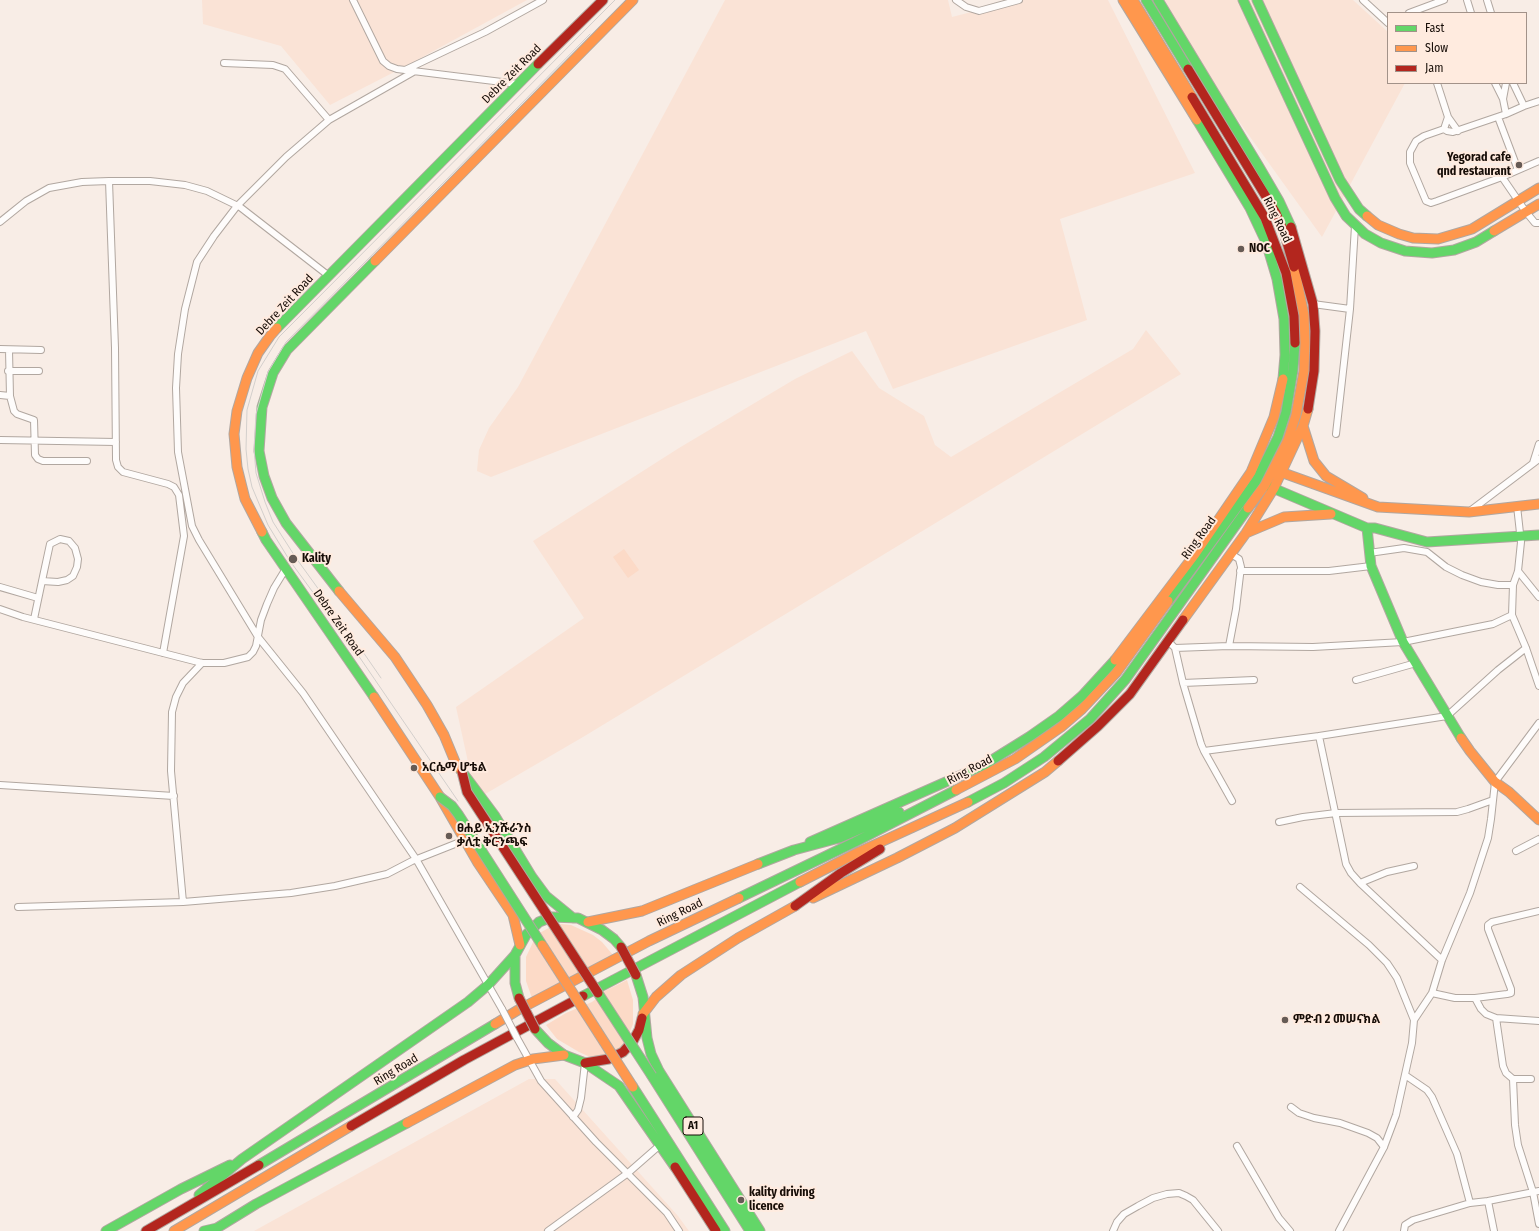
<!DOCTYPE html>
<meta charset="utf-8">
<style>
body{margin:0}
#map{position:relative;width:1539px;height:1231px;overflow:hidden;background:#f8ede6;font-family:"Fira Sans Condensed",sans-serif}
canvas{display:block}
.legend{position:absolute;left:1387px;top:12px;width:140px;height:72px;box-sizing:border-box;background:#ffebdf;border:1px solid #a29289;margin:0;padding:5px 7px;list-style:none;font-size:12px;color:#170d07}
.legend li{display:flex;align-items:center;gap:8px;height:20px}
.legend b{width:20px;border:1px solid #a29289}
</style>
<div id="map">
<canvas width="1539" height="1231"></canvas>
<ul class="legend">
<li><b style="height:5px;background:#63d668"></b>Fast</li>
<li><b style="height:5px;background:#ff974d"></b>Slow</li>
<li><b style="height:5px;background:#b3261e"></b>Jam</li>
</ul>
</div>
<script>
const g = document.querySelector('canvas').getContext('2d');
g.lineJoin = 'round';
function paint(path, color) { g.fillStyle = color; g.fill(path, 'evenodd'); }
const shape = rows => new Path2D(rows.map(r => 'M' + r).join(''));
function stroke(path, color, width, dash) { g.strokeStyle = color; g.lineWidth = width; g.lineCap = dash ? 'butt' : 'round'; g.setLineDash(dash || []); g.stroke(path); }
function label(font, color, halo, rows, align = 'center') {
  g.font = font + ' "Fira Sans Condensed","Noto Sans Ethiopic",sans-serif'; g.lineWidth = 4; g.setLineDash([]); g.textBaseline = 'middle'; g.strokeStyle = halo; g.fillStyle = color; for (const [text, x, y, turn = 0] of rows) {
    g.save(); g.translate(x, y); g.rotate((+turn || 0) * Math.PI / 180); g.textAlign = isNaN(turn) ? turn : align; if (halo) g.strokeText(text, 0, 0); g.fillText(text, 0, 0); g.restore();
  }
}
const built = shape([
 [202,0,527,0,406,66,330,105,281,46,203,24],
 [725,0,948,0,952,17,1018,0,1108,0,1195,173,1060,219,1087,320,893,389,866,331,491,477,477,471,479,450,489,428,518,387],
 [1165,0,1353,0,1388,32,1388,83,1405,83,1322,237,1235,116,1176,24],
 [1146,330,1181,374,583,737,480,797,470,771,456,707,584,618,533,541,679,448,795,379,852,351,879,388,924,416,935,445,951,457,1133,349],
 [529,1079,555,1079,678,1216,689,1231,254,1231]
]);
const green = shape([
 [624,549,639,570,628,578,613,557],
 [561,924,571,925,593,935,602,942,613,955,533,1001,526,981,526,957,534,940,538,934,552,926],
 [627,980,633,1000,633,1024,626,1041,621,1047,614,1052,598,1057,588,1056,579,1052,557,1039,546,1025,566,1013,592,1002,596,999,599,994]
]);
const street = shape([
 [353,0,383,61,389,66,397,69,518,84],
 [956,0,966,7,979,11,1019,0],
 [1363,0,1388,23],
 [1467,0,1471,13],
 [1487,0,1491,13],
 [1409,13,1444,0],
 [224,63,273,65,285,69,329,120],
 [405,70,485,32,543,0],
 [415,71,329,120,315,132,286,157,237,206,214,236,197,262,185,309,178,354,176,388,178,452,192,526,199,540,258,637,303,693,416,859,502,1009],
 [1437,83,1448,117,1458,131],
 [1495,83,1503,99],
 [1513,83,1524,106,1539,101],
 [1506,114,1524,106],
 [1448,117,1444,129,1447,131,1453,132,1506,114,1503,99,1506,83],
 [1498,117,1518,170],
 [1444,129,1424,136,1416,141,1410,152,1410,163,1426,201,1431,203,1437,201,1502,177],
 [1539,161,1502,177,1526,212,1535,223,1539,223],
 [109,181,115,348,116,460,118,467,123,472,168,484,174,487,179,495,184,536,163,653],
 [0,222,26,201,49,188,82,182,109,181,150,181,185,185,207,191,240,207,329,276],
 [1313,304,1350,309],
 [0,349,41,350],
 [9,350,10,396],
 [8,371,39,371],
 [0,395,10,396,14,411,17,414,34,420,35,455,38,459,43,461,87,461],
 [1336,434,1350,309,1355,226],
 [0,440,116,442],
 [1533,463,1539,444],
 [1517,506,1521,542,1518,571,1513,585,1512,615,1526,648,1539,686],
 [1470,511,1539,459],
 [1369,553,1404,548,1427,552,1446,567,1462,575,1481,582,1498,585,1513,585],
 [1240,571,1329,571,1371,566],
 [1518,571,1539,597],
 [0,587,38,598],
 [0,609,23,617,202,663,224,663,248,657,253,652,256,646,261,620,267,604,274,588,285,570],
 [34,619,42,581,50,544,60,539,69,541,75,548,78,559,77,567,73,576,67,580,58,582,42,581],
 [1168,641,1175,648,1183,683,1201,744,1204,751,1319,736,1447,716,1498,670,1526,648],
 [1229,646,1236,609,1241,567,1239,559,1231,554],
 [1175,648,1229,646,1313,647,1403,642,1493,624,1512,615],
 [1356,680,1416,663],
 [1183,683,1254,680],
 [1319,736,1346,864,1351,873,1360,883,1442,960],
 [1204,751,1232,801],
 [0,785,174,796],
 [1279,822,1303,817,1336,813,1457,812,1468,809,1493,800],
 [1516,851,1539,839],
 [1360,883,1387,872,1414,866],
 [1300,887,1369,945,1387,963,1397,978,1414,1020],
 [183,902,171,771,172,712,176,697,183,683,202,663],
 [18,907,183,902,291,893,335,886,387,874,412,861,465,840],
 [1432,993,1455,998,1475,998,1481,1009,1486,1014,1496,1018,1539,1021],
 [1475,998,1507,994,1511,993,1511,989,1488,929,1488,925,1492,922,1539,911],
 [1496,1018,1503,1066,1506,1073,1513,1079,1515,1125,1518,1145,1533,1192,1539,1224],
 [517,1038,541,1081,596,1142,667,1213,679,1231],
 [1405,1075,1427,1090,1432,1097,1457,1154,1470,1203],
 [1513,1079,1531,1079],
 [1291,1107,1299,1113,1314,1118,1340,1123,1368,1133,1377,1138,1384,1147],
 [573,1117,578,1110,581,1098,585,1063],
 [1237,1146,1279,1218,1290,1231],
 [1488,1201,1539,1191],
 [548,1231,628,1173,660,1145],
 [1113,1231,1117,1222,1124,1214,1138,1206,1153,1198,1167,1194,1179,1193,1186,1196,1193,1200,1218,1231],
 [1339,1231,1384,1147,1396,1115,1412,1043,1414,1020,1432,993,1442,960,1470,893,1488,838,1491,819,1495,782,1539,723],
 [1404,1231,1405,1225,1413,1220,1470,1203,1488,1201,1494,1231]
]);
const fast = shape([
 [1146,0,1188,69],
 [1158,0,1258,165,1279,201,1291,227],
 [1243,0,1335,198,1346,216,1365,234,1381,243,1405,251,1432,253,1454,250,1476,242,1494,231],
 [1257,0,1340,180,1359,209,1367,216],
 [1197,120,1250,208,1266,242,1277,279,1284,319,1285,355,1283,379],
 [277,328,538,64],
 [1268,486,1367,528,1375,528,1427,542,1539,535],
 [1367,528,1371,566,1403,642,1461,738],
 [262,532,266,540,374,697],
 [339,591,286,523,272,498,264,476,259,451,262,407,273,373,287,350,375,261],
 [1168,601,1256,481,1278,437,1286,412,1293,370,1295,343],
 [460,769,495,816,532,877,546,896,573,918],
 [968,802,1004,783,1044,757,1090,719,1125,680,1248,508],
 [810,842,984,765,1029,737,1059,716,1082,696,1115,660],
 [758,864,794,850,839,838,899,812],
 [739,898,855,842,956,790],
 [636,975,643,997,647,1038,651,1054,659,1071,760,1231],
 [583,996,800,882],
 [519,998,515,983,515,955,526,935,539,922,552,917,578,918,602,930,614,939,621,947],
 [535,1029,548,1043,564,1055,585,1063,619,1086,675,1167],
 [652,1076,750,1231],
 [633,1087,725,1231],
 [259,1165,495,1024],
 [199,1195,242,1159,468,1002,488,985,515,955],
 [106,1231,181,1189,230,1165],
 [204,1231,217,1228,256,1204,407,1123]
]);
const slow = shape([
 [1123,0,1197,120],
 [1133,0,1192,97],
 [1367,216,1378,225,1399,234,1413,238,1438,239,1472,229,1539,188],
 [1494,231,1539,204],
 [375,261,633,0],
 [1303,426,1314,461,1326,476,1363,498],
 [1275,470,1378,507,1469,512,1539,504],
 [1248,508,1265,485,1288,440,1296,415,1304,371,1305,343,1304,315,1294,267],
 [262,532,245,499,237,467,234,434,237,411,247,378,258,353,270,336,277,328],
 [1246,533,1284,517,1331,514],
 [339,591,395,657,427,705,444,735,456,764,460,769],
 [1183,620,1246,533,1274,488,1303,426,1308,409],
 [1115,660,1195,554,1251,472,1274,417,1283,379],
 [374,697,440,797,478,863,513,915,520,945],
 [1461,738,1470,751,1495,782,1509,792,1539,820],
 [956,790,1015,759,1061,727,1082,709,1116,673,1168,601],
 [800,882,859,852,968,802],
 [813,898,897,858,955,828,1045,772,1058,761],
 [588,922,642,911,758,864],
 [643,1014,656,997,681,975,738,938,795,906],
 [495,1024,518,1010,649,941,739,898],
 [407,1123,515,1065,533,1059,564,1055],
 [174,1231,351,1126]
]);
const jam = shape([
 [538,64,603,0],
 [1188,69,1276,213,1284,232,1294,267],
 [1192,97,1265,218,1286,273,1294,316,1295,343],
 [1291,227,1313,304,1315,331,1314,371,1308,409],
 [1058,761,1098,726,1130,694,1183,620],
 [795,906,841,873,880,849],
 [585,1063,609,1059,623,1052,633,1041,639,1030,642,1018],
 [351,1126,464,1060,583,996],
 [675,1167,716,1231],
 [146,1231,259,1165]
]);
const tram = shape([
 [335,612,296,558,273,522,265,502,256,473,254,449,256,414,268,372,286,342,590,34],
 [363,652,381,678],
 [458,801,345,636,290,561,268,525,252,487,248,469,246,449,247,410,258,371,279,337,615,0]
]);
const streetBridge = shape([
 [502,1009,517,1038]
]);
const fastBridge = shape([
 [440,797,452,806,458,814,542,945],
 [598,993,652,1076]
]);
const slowBridge = shape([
 [542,945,633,1087]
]);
const jamBridge = shape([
 [462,772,467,792,598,993],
 [621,947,636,975],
 [519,998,535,1029]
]);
const markers = [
 [1519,165,4,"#665b55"],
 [1241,249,4,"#665b55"],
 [293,559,5,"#665b55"],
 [414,768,4,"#665b55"],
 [449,836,4,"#665b55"],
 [1285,1020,4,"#665b55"],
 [741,1200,4,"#665b55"]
];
const shields = [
 [693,1126,20]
];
const shieldNames = [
 ["A1",693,1126]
];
const streetNames = [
 ["Debre Zeit Road",512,74,-45],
 ["Ring Road",1277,220,64],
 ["Debre Zeit Road",285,305,-47],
 ["Ring Road",1199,538,-54],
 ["Debre Zeit Road",338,623,55],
 ["Ring Road",970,770,-28],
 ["Ring Road",680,913,-26],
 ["Ring Road",396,1070,-31]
];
const poiNames = [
 ["Yegorad cafe",1511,158,"right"],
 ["qnd restaurant",1511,172,"right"],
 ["NOC",1249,249],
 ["Kality",302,559],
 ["አርሴማ ሆቴል",422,768],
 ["ፀሐይ ኢንሹራንስ",457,829],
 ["ቃሊቲ ቅርንጫፍ",457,843],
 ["ምድብ 2 መሠናክል",1293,1020],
 ["kality driving",749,1193],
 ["licence",749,1207]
];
paint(built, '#fae3d6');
paint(green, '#fcdac7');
stroke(street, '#b1a7a0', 8);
stroke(fast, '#b1a7a0', 11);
stroke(slow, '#b1a7a0', 11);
stroke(jam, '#b1a7a0', 11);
stroke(street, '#fefcfb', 6);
stroke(fast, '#63d668', 9);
stroke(slow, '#ff974d', 9);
stroke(jam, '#b3261e', 9);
stroke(tram, '#d3cfcc', 1);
stroke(streetBridge, '#b1a7a0', 8, []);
stroke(fastBridge, '#b1a7a0', 11, []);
stroke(slowBridge, '#b1a7a0', 11, []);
stroke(jamBridge, '#b1a7a0', 11, []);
stroke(streetBridge, '#fefcfb', 6);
stroke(fastBridge, '#63d668', 9);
stroke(slowBridge, '#ff974d', 9);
stroke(jamBridge, '#b3261e', 9);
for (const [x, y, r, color] of markers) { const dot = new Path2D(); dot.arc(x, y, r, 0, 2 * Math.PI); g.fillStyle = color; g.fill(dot); stroke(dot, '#ffebdf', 1.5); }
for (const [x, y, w] of shields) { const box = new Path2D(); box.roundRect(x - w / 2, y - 9, w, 18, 3); g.fillStyle = '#ffebdf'; g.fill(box); stroke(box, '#170d07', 1); }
label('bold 11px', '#170d07', null, shieldNames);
label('12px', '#170d07', '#ffebdf', streetNames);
label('bold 12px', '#170d07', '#ffebdf', poiNames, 'left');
</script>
